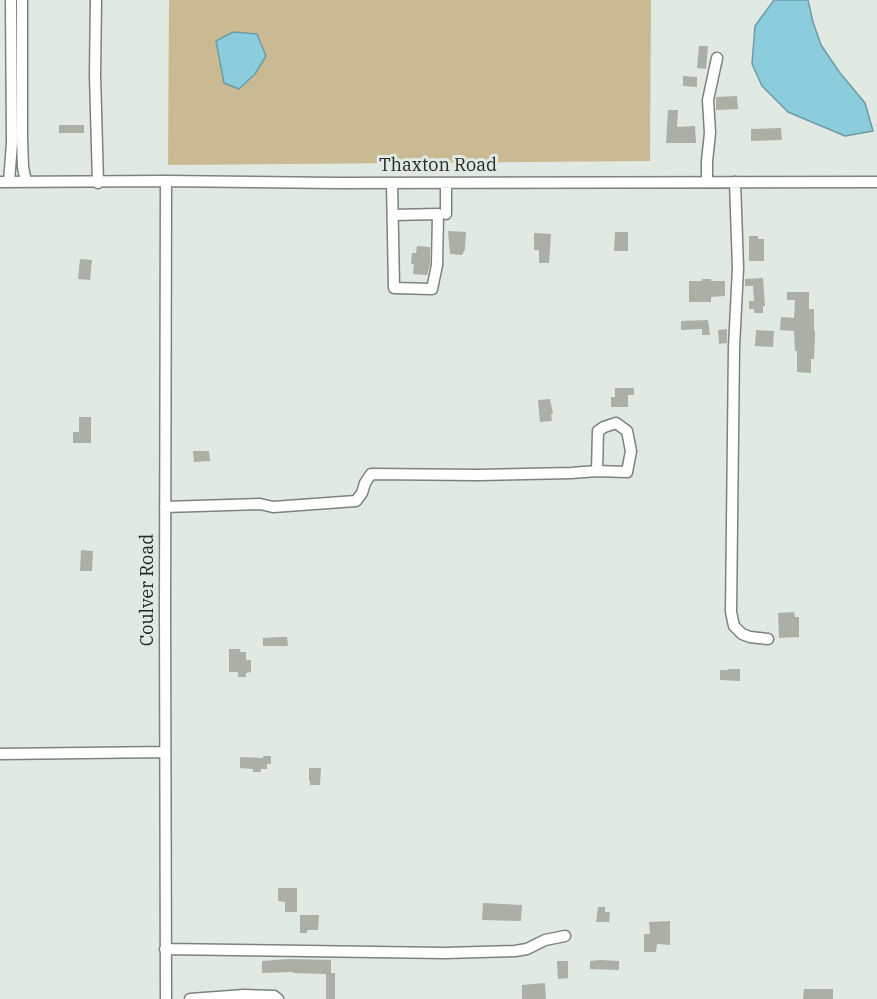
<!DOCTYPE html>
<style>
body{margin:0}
canvas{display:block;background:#e0e9e2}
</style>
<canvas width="877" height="999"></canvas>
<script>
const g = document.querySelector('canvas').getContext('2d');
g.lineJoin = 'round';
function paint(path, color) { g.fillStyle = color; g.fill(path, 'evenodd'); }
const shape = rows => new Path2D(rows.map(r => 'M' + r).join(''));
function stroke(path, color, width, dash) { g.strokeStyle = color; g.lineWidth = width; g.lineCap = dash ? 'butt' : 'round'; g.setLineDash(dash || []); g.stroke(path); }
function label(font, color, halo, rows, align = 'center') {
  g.font = font + ' "IBM Plex Serif",serif'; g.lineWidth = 6; g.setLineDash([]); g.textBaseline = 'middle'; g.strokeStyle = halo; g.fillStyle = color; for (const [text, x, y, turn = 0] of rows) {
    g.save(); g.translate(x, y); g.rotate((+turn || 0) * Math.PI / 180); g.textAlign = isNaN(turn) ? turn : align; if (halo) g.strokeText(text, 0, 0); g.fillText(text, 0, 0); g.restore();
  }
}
const green = shape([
 [169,0,651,0,650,161,168,165]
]);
const water = shape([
 [774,0,808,0,813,22,821,45,840,73,865,103,873,131,845,136,788,112,762,86,752,64,755,26,774,0],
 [233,32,257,34,266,56,255,74,239,89,224,83,216,41,233,32]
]);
const building = shape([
 [699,46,708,46,706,69,697,68],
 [683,76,697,77,697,87,683,86],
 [737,96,738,109,716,110,716,97],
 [668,110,678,110,677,127,695,126,696,143,666,143],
 [59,125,84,125,84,133,59,133],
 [781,128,782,140,751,141,751,129],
 [448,231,466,232,465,249,462,255,450,254],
 [615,232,628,232,628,251,614,251],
 [534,233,551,234,549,263,539,263,539,250,534,250],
 [749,236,758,236,758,239,764,239,764,261,749,261],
 [417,246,430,247,430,264,427,275,413,274,414,264,411,264,412,253,416,253],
 [80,259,92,260,90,280,78,279],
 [763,278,765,306,763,306,763,313,754,313,754,309,749,309,749,301,754,301,753,286,745,286,745,279],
 [702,279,711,279,711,281,725,281,725,296,711,297,711,302,689,302,689,281,702,281],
 [787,292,809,292,809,309,814,309,814,331,815,331,815,337,814,359,811,359,811,373,797,372,797,351,795,351,794,331,780,330,781,317,794,318,795,300,787,300],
 [708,320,710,335,702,335,702,329,681,330,681,321],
 [727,329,727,343,719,344,718,330],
 [756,330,774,331,773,347,755,346],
 [615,388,634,388,634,395,628,395,628,407,611,407,611,397,615,397],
 [550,399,553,414,551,414,552,421,540,422,538,400],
 [79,417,91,417,91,443,73,443,73,432,79,432],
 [193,451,209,451,210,461,194,462],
 [81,550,93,551,92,571,80,571],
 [794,612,795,617,799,617,799,637,779,638,778,613],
 [278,637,287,637,288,646,263,646,263,638],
 [229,649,240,649,240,652,246,652,246,660,251,660,251,672,246,673,246,677,238,677,238,672,229,672],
 [729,669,740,669,740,681,720,680,720,670,728,670],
 [263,756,271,756,271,764,267,764,267,769,261,769,261,772,253,772,253,769,240,768,240,757,263,758],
 [309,768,321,768,320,785,310,785,310,781,309,781],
 [278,888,297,888,297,912,285,912,285,902,278,901],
 [483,903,522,905,521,921,482,920],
 [598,907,605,907,605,912,610,912,609,922,596,922],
 [300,915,319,915,318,930,307,930,307,933,300,933],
 [670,921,670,945,657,944,656,952,644,952,644,934,650,934,649,922],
 [289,959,331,960,331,973,335,973,335,999,326,999,326,974,293,973,293,972,262,973,262,961],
 [600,960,619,961,619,970,590,969,590,961],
 [557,961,568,961,568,978,558,979],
 [545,983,546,999,522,999,522,985],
 [804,989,833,989,833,999,803,999]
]);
const minor = shape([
 [22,0,22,137,23,167,26,182],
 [96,0,95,75,98,183],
 [0,182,166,181,336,183,877,182],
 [9,182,12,143,11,0],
 [707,182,707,161,710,133,708,100,717,58],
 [735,182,738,268,734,347,731,612,734,626,742,634,750,637,768,639],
 [392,183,394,288,432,289,437,265,438,214,393,215],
 [446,183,446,214],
 [165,507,260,504,273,507,356,501,362,493,365,483,371,474,479,475,571,473,597,471,627,472,631,451,627,431,616,423,604,427,598,431,597,471],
 [0,754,165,752],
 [165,949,445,953,515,951,527,949,545,940,565,936],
 [166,999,165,607,166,181],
 [190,999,244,995,274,996,278,999]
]);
const streetNames = [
 ["Thaxton Road",438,166],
 ["Coulver Road",148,590,-90]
];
paint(green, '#caba93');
paint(water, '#8bcddd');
stroke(water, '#6c9ca6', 1.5);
paint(building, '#acafa5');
stroke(minor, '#7b837c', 13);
stroke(minor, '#fff', 10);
label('18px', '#252926', '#e0e9e2', streetNames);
</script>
